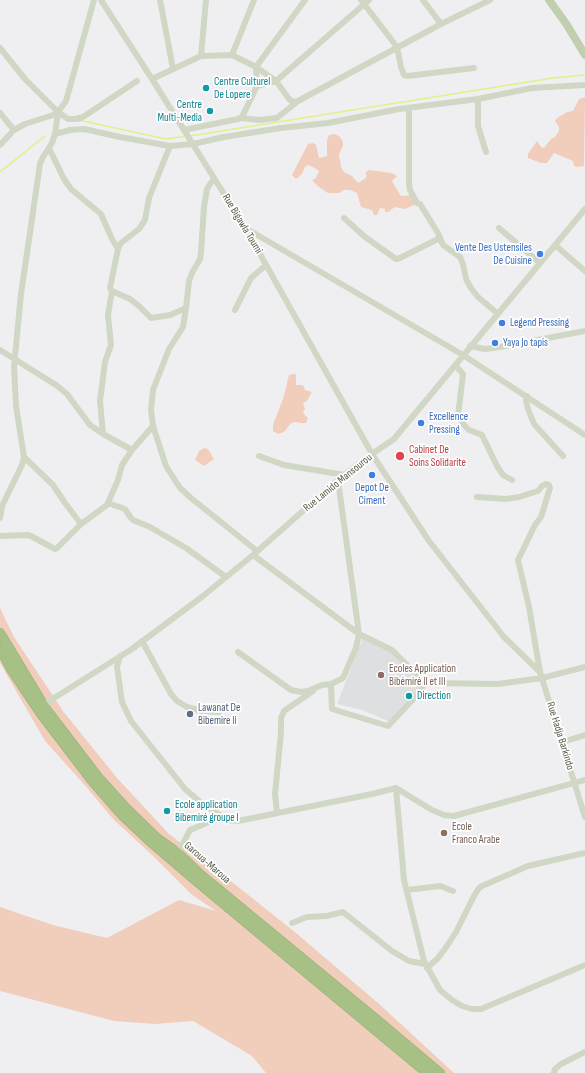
<!DOCTYPE html>
<meta charset="utf-8">
<style>
body{margin:0}
canvas{display:block;background:#efeff2}
</style>
<canvas width="585" height="1073"></canvas>
<script>
const g = document.querySelector('canvas').getContext('2d');
g.lineJoin = 'round';
function paint(path, color) { g.fillStyle = color; g.fill(path, 'evenodd'); }
const shape = rows => new Path2D(rows.map(r => 'M' + r).join(''));
function stroke(path, color, width, dash) { g.strokeStyle = color; g.lineWidth = width; g.lineCap = dash ? 'butt' : 'round'; g.setLineDash(dash || []); g.stroke(path); }
function label(font, color, halo, rows, align = 'center') {
  g.font = font + ' "Sofia Sans Condensed",sans-serif'; g.lineWidth = 3.5; g.setLineDash([]); g.textBaseline = 'middle'; g.strokeStyle = halo; g.fillStyle = color; for (const [text, x, y, turn = 0] of rows) {
    g.save(); g.translate(x, y); g.rotate((+turn || 0) * Math.PI / 180); g.textAlign = isNaN(turn) ? turn : align; if (halo) g.strokeText(text, 0, 0); g.fillText(text, 0, 0); g.restore();
  }
}
const education = shape([
 [363,638,391,651,418,677,422,689,393,723,362,710,337,704]
]);
const green = shape([
 [585,97,584,166,578,167,574,166,573,161,554,153,547,163,541,163,528,158,528,154,537,141,541,147,544,148,551,139,555,137,559,131,559,127,555,121,557,118,567,112,573,111,579,99],
 [335,134,340,137,343,142,343,146,339,154,341,167,344,172,352,176,358,183,366,178,366,172,369,170,392,173,397,176,392,181,401,196,410,195,414,199,414,205,405,209,395,207,388,212,385,212,385,209,380,208,377,215,374,215,372,210,361,207,357,193,350,190,344,190,339,193,328,193,319,187,312,180,316,178,319,171,313,167,308,165,305,167,302,174,296,179,292,175,308,144,313,143,316,145,319,158,327,156,327,140,329,135],
 [294,374,296,374,296,385,302,385,304,387,305,390,312,392,307,401,303,403,305,409,303,413,308,418,306,423,301,423,296,422,291,423,284,432,278,434,273,431,273,425,284,396,289,375],
 [204,448,208,449,214,459,204,466,195,460,199,451],
 [0,608,14,637,63,711,117,778,169,834,227,878,296,933,378,1003,454,1073,266,1073,252,1056,193,1021,155,1024,114,1021,0,991,0,907,53,925,107,938,179,900,216,911,191,894,150,853,114,820,82,782,45,741,0,663]
]);
const stream = shape([
 [78,121,83,121,166,139,186,136],
 [190,136,553,78,585,75],
 [0,172,45,136]
]);
const minor = shape([
 [101,0,152,79,246,229,372,454,429,541,504,637,540,672,585,817],
 [160,0,173,69],
 [361,0,397,47,401,67,404,75,407,76,474,68],
 [423,0,441,24],
 [0,48,25,79,58,112,68,119,76,119,83,117,137,81],
 [232,55,254,0],
 [201,56,206,0],
 [152,79,201,56,232,55,256,67,276,81,289,99,293,102,298,101,441,24,490,0],
 [257,86,276,81,369,0],
 [478,99,478,126,486,152],
 [409,108,409,184,410,190,417,203],
 [0,113,14,130],
 [241,118,259,120,277,118,298,101],
 [184,130,238,119,242,117,257,86,256,67,305,0],
 [55,134,70,130,84,129,120,137,170,146],
 [0,145,14,130,25,124,53,115,58,112,66,101,94,0],
 [49,148,64,179,71,189,101,214,112,239,118,249],
 [214,178,207,189,204,207,201,252,200,259,192,273,189,281,186,308,170,315,151,318,139,306,130,299,112,291,110,288,118,249,121,243,139,229,145,220,149,198,170,146,193,144,224,137,281,128,328,123,399,109,478,99,532,88,585,85],
 [420,204,438,233,443,245,460,257,463,264,466,279,471,288,478,297,497,313],
 [344,218,365,237,396,259,400,258,440,238],
 [499,228,540,263],
 [247,229,463,355,585,435],
 [555,245,585,271],
 [186,308,183,327,169,349,153,390,151,410,153,426,166,466,180,488,191,498,257,551],
 [235,310,251,278,266,265],
 [470,346,485,349,500,347,585,331],
 [0,350,56,385,67,394,90,425,103,434,132,450],
 [456,366,463,374,458,416,463,424,469,430,482,435,497,466,503,475,512,480],
 [527,396,526,400,528,409,534,424,563,456],
 [103,434,100,401,105,362,111,345,108,315,112,291],
 [259,456,284,465,345,475],
 [24,457,53,485,65,503,81,524],
 [477,497,506,499,519,497,538,491,542,486,546,484,549,485,550,488,541,517,535,525,518,560,529,607,540,672],
 [108,503,125,509,131,518,133,520,150,527,186,548,226,577],
 [0,518,2,506,22,465,24,457,16,406,14,367,21,294,40,164,43,157,52,143,55,134,58,112],
 [0,536,27,535,31,536,55,549,57,548,81,524,107,505,118,480,122,465,132,450,153,426],
 [253,555,359,634,392,650,425,683,498,684,542,678,585,667],
 [142,641,171,694,177,701,187,707,202,711,219,712],
 [238,652,291,690,301,692,308,691,322,685,331,684,343,678,356,648,359,634,338,480],
 [120,656,117,667,122,702,131,721,185,789,206,807,229,820],
 [331,684,332,709,388,726,418,694,425,683],
 [43,705,132,649,203,596,253,555,338,480,372,454,394,439,585,209],
 [562,742,585,735],
 [396,788,404,880,424,961,440,990,452,1000,462,1006,472,1009,481,1009,585,965],
 [277,813,275,794,281,732,281,718,284,711,313,691],
 [178,853,190,830,216,819,238,821,372,794,396,788,432,810,444,815,454,816,585,780],
 [407,890,440,886,453,891],
 [292,923,307,917,327,916,343,912,392,951,409,961,425,964],
 [427,968,438,958,447,946,456,932,474,896,479,888,482,886,528,866,585,853],
 [554,1073,555,1069,561,1064,585,1052]
]);
const major = shape([
 [549,0,567,25,585,55]
]);
const highway = shape([
 [0,633,46,709,98,777,127,809,157,838,178,853,200,874,382,1024,440,1073],
 [0,648,11,669,41,714,93,782,121,814,153,844,195,880,427,1073]
]);
const markers = [
 [206,88,4,"#0f9aa8"],
 [210,111,4,"#0f9aa8"],
 [540,254,4,"#3f7fe0"],
 [502,323,4,"#3f7fe0"],
 [495,343,4,"#3f7fe0"],
 [421,423,4,"#3f7fe0"],
 [400,456,5,"#e0444e"],
 [372,475,4,"#3f7fe0"],
 [381,675,4,"#8d6e63"],
 [409,696,4,"#0f9aa8"],
 [190,714,4,"#5c6f8a"],
 [167,811,4,"#0f9aa8"],
 [444,833,4,"#8d6e63"]
];
const cultureNames = [
 ["Centre Culturel",214,82],
 ["De Lopere",214,95],
 ["Centre",202,105,"right"],
 ["Multi-Media",202,118,"right"],
 ["Direction",417,696],
 ["Ecole application",175,805],
 ["Bibemiré groupe l",175,818]
];
const streetNames = [
 ["Rue Bigawla Toumi",242,224,59],
 ["Rue Lamido Mansourou",338,483,-39],
 ["Rue Hadja Barkindo",560,736,73],
 ["Garoua-Maroua",207,863,41]
];
const shopNames = [
 ["Vente Des Ustensiles",532,248,"right"],
 ["De Cuisine",532,261,"right"],
 ["Legend Pressing",510,323],
 ["Yaya Jo tapis",503,343],
 ["Excellence",429,417],
 ["Pressing",429,430],
 ["Depot De",372,488,"center"],
 ["Ciment",372,501,"center"]
];
const healthNames = [
 ["Cabinet De",409,450],
 ["Soins Solidarite",409,463]
];
const educationNames = [
 ["Ecoles Application",389,669],
 ["Bibémiré II et III",389,682],
 ["Ecole",452,827],
 ["Franco Arabe",452,840]
];
const serviceNames = [
 ["Lawanat De",198,708],
 ["Bibemire Ii",198,721]
];
paint(education, '#dddfe0');
paint(green, '#f1cdbc');
stroke(stream, '#e1f088', 1.5);
stroke(highway, '#91ac70', 10);
stroke(minor, '#d0d8c5', 6);
stroke(major, '#c1cfae', 8);
stroke(highway, '#a6c085', 9);
for (const [x, y, r, color] of markers) { const dot = new Path2D(); dot.arc(x, y, r, 0, 2 * Math.PI); g.fillStyle = color; g.fill(dot); stroke(dot, '#fff', 1.5); }
label('11px', '#0d838f', '#fff', cultureNames, 'left');
label('11px', '#545e47', '#fff', streetNames);
label('11px', '#366cbe', '#fff', shopNames, 'left');
label('11px', '#be3a42', '#fff', healthNames, 'left');
label('11px', '#785e54', '#fff', educationNames, 'left');
label('11px', '#4e5e75', '#fff', serviceNames, 'left');
</script>
